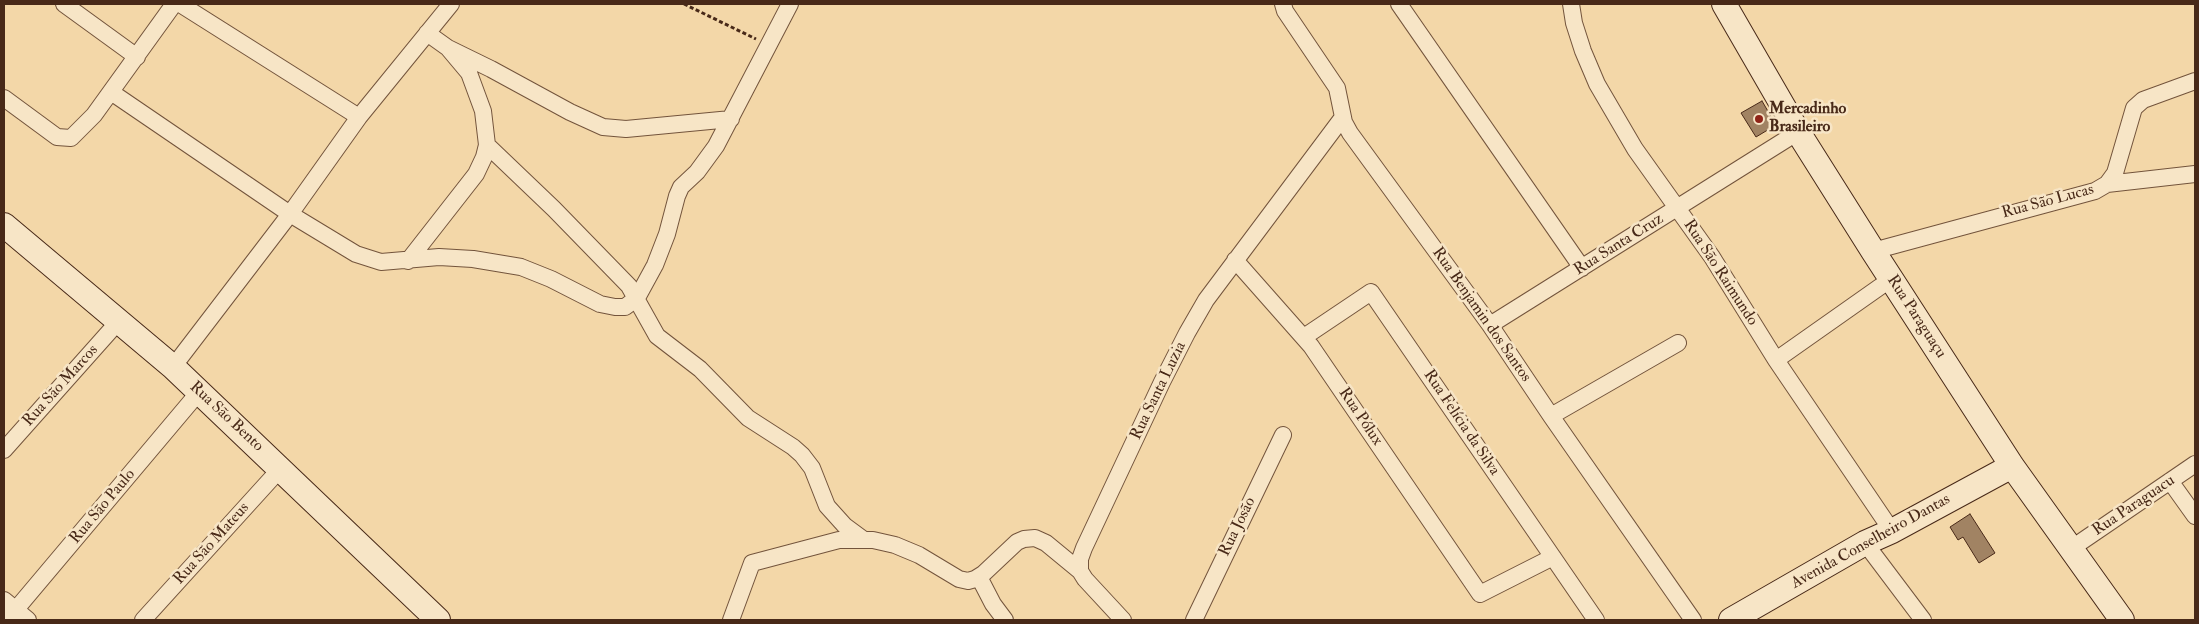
<!DOCTYPE html>
<meta charset="utf-8">
<style>
body{margin:0}
#map{position:relative;width:2199px;height:624px;overflow:hidden;background:#f3d7a8;font-family:"IM FELL Double Pica",serif}
canvas{display:block}
.frame{position:absolute;inset:0;border:5px solid #482918;pointer-events:none}
</style>
<div id="map">
<canvas width="2199" height="624"></canvas>
<div class="frame"></div>
</div>
<script>
const g = document.querySelector('canvas').getContext('2d');
g.lineJoin = 'round';
function paint(path, color) { g.fillStyle = color; g.fill(path, 'evenodd'); }
const shape = rows => new Path2D(rows.map(r => 'M' + r).join(''));
function stroke(path, color, width, dash) { g.strokeStyle = color; g.lineWidth = width; g.lineCap = dash ? 'butt' : 'round'; g.setLineDash(dash || []); g.stroke(path); }
function label(font, color, halo, rows, align = 'center') {
  g.font = font + ' "IM FELL Double Pica",serif'; g.lineWidth = 5; g.setLineDash([]); g.textBaseline = 'middle'; g.strokeStyle = halo; g.fillStyle = color; for (const [text, x, y, turn = 0] of rows) {
    g.save(); g.translate(x, y); g.rotate((+turn || 0) * Math.PI / 180); g.textAlign = isNaN(turn) ? turn : align; if (halo) g.strokeText(text, 0, 0); g.fillText(text, 0, 0); g.restore();
  }
}
const building = shape([
 [1762,101,1776,125,1756,137,1741,113,1762,101],
 [1970,514,1995,553,1979,563,1963,537,1958,540,1950,527,1970,514]
]);
const path = shape([
 [684,4,756,39]
]);
const street = shape([
 [64,4,137,57],
 [180,4,359,117],
 [1283,4,1285,11,1337,88,1344,122,1350,133,1490,325,1551,416,1693,620],
 [1399,4,1582,268],
 [1571,4,1574,23,1583,51,1597,84,1635,149,1712,257,1776,360,1892,531],
 [448,48,491,69,570,112,603,127,626,129,731,119],
 [111,92,290,214,356,254,381,262,439,257,473,259,521,267,551,279,600,304,615,307,625,307,637,298,655,265,667,234,677,196,681,187,697,172,716,146,790,4],
 [4,98,57,137,71,138,94,115,174,4],
 [487,145,554,209,629,286,657,336,700,369,748,418,793,447,802,455,812,468,827,506,845,526,864,540],
 [2107,184,2195,174],
 [1873,251,2095,191,2107,184,2115,173,2134,108,2143,100,2195,81],
 [1235,260,1311,346,1480,594,1553,557],
 [408,261,476,174,484,157,487,145,483,111,469,73,448,48,427,33],
 [1490,325,1798,132],
 [1304,337,1371,292,1596,620],
 [1776,360,1891,279],
 [173,367,290,214,359,117,451,4],
 [1551,416,1678,343],
 [4,450,118,322],
 [2170,481,2195,516],
 [1865,543,1923,620],
 [2072,548,2195,464],
 [979,577,993,604,1005,620],
 [4,600,28,620],
 [7,620,199,392],
 [143,620,281,468],
 [731,620,752,563,839,540,873,540,895,545,919,555,959,579,968,581,975,579,983,574,1017,542,1024,539,1035,538,1046,543,1080,571],
 [1123,620,1085,579,1080,571,1080,559,1084,548,1162,382,1187,333,1206,300,1343,117],
 [1194,620,1283,435]
]);
const secondary = shape([
 [1724,4,1798,132,1873,251,2012,466,2122,620],
 [4,225,173,367,438,620],
 [1731,620,1865,543,1892,531,2012,466]
]);
const markers = [
 [1759,119,5,"#8f2418"]
];
const poiNames = [
 ["Mercadinho",1769,110],
 ["Brasileiro",1769,128]
];
const streetNames = [
 ["Rua São Lucas",2048,202,-15],
 ["Rua Santa Cruz",1619,245,-32],
 ["Rua São Raimundo",1720,273,57],
 ["Rua Benjamin dos Santos",1481,315,55],
 ["Rua Paraguaçu",1916,317,57],
 ["Rua São Marcos",61,386,-48],
 ["Rua Santa Luzia",1159,391,-64],
 ["Rua São Bento",226,417,43],
 ["Rua Pólux",1360,417,56],
 ["Rua Felícia da Silva",1461,423,56],
 ["Rua Paraguacu",2134,506,-34],
 ["Rua São Paulo",103,507,-50],
 ["Rua Josão",1238,527,-64],
 ["Avenida Conselheiro Dantas",1871,542,-29],
 ["Rua São Mateus",212,544,-48]
];
paint(building, '#a18363');
stroke(building, '#482918', 1);
stroke(street, '#73543c', 18);
stroke(secondary, '#482918', 26);
stroke(path, '#482918', 3, [4, 2.5]);
stroke(street, '#f7e5c6', 16);
stroke(secondary, '#f7e5c6', 24);
for (const [x, y, r, color] of markers) { const dot = new Path2D(); dot.arc(x, y, r, 0, 2 * Math.PI); g.fillStyle = color; g.fill(dot); stroke(dot, '#f7e5c6', 2); }
label('bold 16px', '#482918', '#f7e5c6', poiNames, 'left');
label('16px', '#482918', '#f7e5c6', streetNames);
</script>
